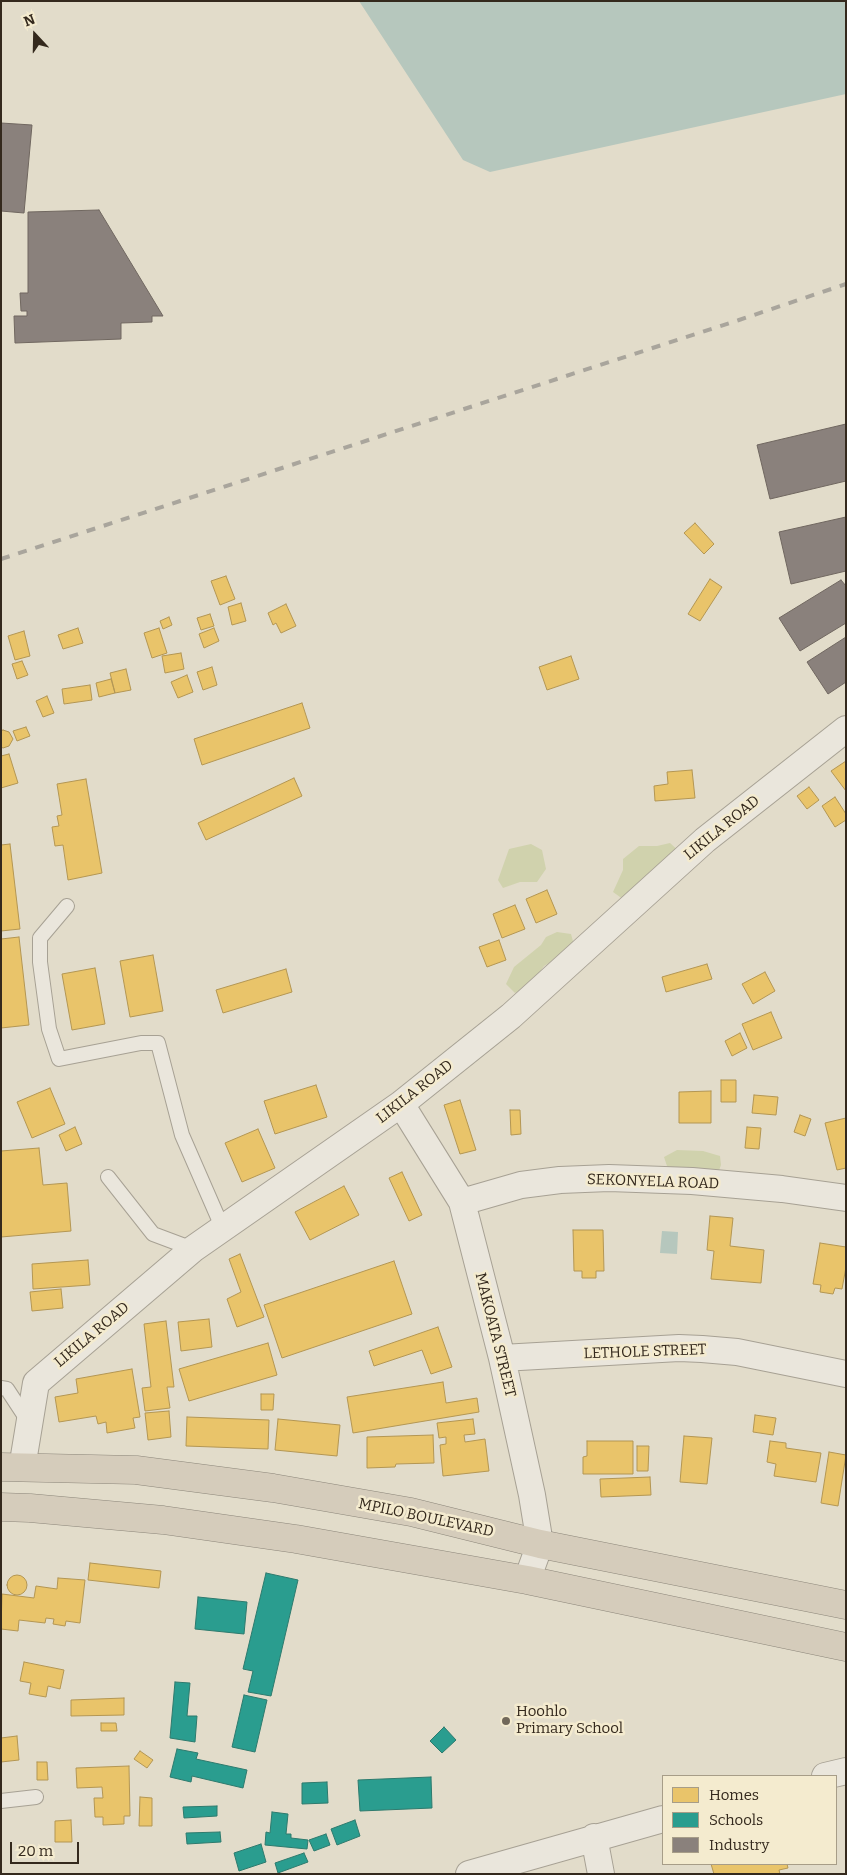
<!DOCTYPE html>
<style>
body{margin:0}
#map{position:relative;width:847px;height:1875px;overflow:hidden;background:#e2dcca;font-family:Bitter,serif}
canvas{display:block}
.frame{position:absolute;inset:0;border:2px solid #34291d;pointer-events:none}
.legend{position:absolute;left:662px;top:1775px;width:175px;height:90px;box-sizing:border-box;background:#f4ebcf;border:1px solid #a79d88;margin:0;padding:6px 9px;list-style:none;font-size:15px;color:#34291d}
.legend li{display:flex;align-items:center;gap:10px;height:25px}
.legend b{width:25px;border:1px solid #a79d88}
.north{position:absolute;left:10px;top:10px;width:50px;height:50px;-webkit-text-stroke:4px #f4ebcf;paint-order:stroke;rotate:339deg;font-size:14px;font-weight:700;line-height:20px;text-align:center;color:#34291d}
.north::after{content:'';display:block;margin:auto;width:18px;height:22px;background:#34291d;clip-path:polygon(50% 0,100% 100%,50% 72%,0 100%)}
.scale{position:absolute;left:10px;top:1842px;width:69px;height:22px;box-sizing:border-box;border:2px solid #34291d;border-top:0;padding-left:6px;font-size:15px;line-height:18px;white-space:nowrap;color:#34291d;-webkit-text-stroke:4px #f4ebcf;paint-order:stroke}
</style>
<div id="map">
<canvas width="847" height="1875"></canvas>
<div class="frame"></div>
<ul class="legend">
<li><b style="height:14px;background:#e9c46a"></b>Homes</li>
<li><b style="height:14px;background:#2a9d8f"></b>Schools</li>
<li><b style="height:14px;background:#8a817c"></b>Industry</li>
</ul>
<div class="north">N</div>
<div class="scale">20 m</div>
</div>
<script>
const g = document.querySelector('canvas').getContext('2d');
g.lineJoin = 'round';
function paint(path, color) { g.fillStyle = color; g.fill(path, 'evenodd'); }
const shape = rows => new Path2D(rows.map(r => 'M' + r).join(''));
function stroke(path, color, width, dash) { g.strokeStyle = color; g.lineWidth = width; g.lineCap = dash ? 'butt' : 'round'; g.setLineDash(dash || []); g.stroke(path); }
function label(font, color, halo, rows, align = 'center') {
  g.font = font + ' Bitter,serif'; g.lineWidth = 5; g.setLineDash([]); g.textBaseline = 'middle'; g.strokeStyle = halo; g.fillStyle = color; for (const [text, x, y, turn = 0] of rows) {
    g.save(); g.translate(x, y); g.rotate((+turn || 0) * Math.PI / 180); g.textAlign = isNaN(turn) ? turn : align; if (halo) g.strokeText(text, 0, 0); g.fillText(text, 0, 0); g.restore();
  }
}
const green = shape([
 [670,843,681,853,627,902,613,892,623,870,623,859,639,846,657,846],
 [531,844,542,850,546,869,537,882,520,882,503,888,498,880,509,849],
 [557,932,571,934,574,945,564,954,544,966,531,984,515,993,506,984,514,967,541,945,546,937],
 [677,1150,703,1151,720,1156,721,1165,718,1173,668,1169,664,1157]
]);
const water = shape([
 [359,1,844,1,846,4,846,94,490,172,463,160],
 [662,1231,678,1232,677,1254,660,1253]
]);
const homes = shape([
 [695,523,714,544,704,554,684,533,695,523],
 [226,576,235,599,220,605,211,581,226,576],
 [710,579,722,587,700,621,688,614,710,579],
 [241,603,246,621,232,625,228,607,241,603],
 [286,604,296,626,281,633,276,623,273,625,268,613,286,604],
 [210,614,214,626,201,630,197,618,210,614],
 [169,617,172,625,163,629,160,621,169,617],
 [78,628,83,643,63,649,58,635,78,628],
 [159,628,167,653,152,658,144,633,159,628],
 [214,628,219,641,204,648,199,634,214,628],
 [24,631,30,656,15,660,8,636,24,631],
 [181,653,184,669,165,673,162,656,181,653],
 [571,656,579,679,547,690,539,667,571,656],
 [22,661,28,675,17,679,12,664,22,661],
 [212,667,217,685,203,690,197,672,212,667],
 [126,669,131,690,115,693,110,673,126,669],
 [187,675,193,692,178,698,171,682,187,675],
 [111,679,115,693,99,697,96,683,111,679],
 [90,685,92,700,64,704,62,689,90,685],
 [47,696,54,713,43,717,36,701,47,696],
 [302,703,310,728,202,765,194,739,302,703],
 [26,727,30,736,17,741,13,731,26,727],
 [3,730,9,732,13,739,9,746,3,748,1,747,1,731,3,730],
 [9,754,18,783,1,788,1,756,9,754],
 [846,761,846,791,831,771,846,761],
 [692,770,695,798,655,801,654,786,668,784,667,772,692,770],
 [294,778,302,796,206,840,198,823,294,778],
 [86,779,102,873,68,880,63,845,55,846,52,827,59,826,57,816,62,815,57,784,86,779],
 [809,787,819,800,807,809,797,796,809,787],
 [835,797,846,814,846,820,835,827,822,806,835,797],
 [10,844,20,929,1,931,1,845,10,844],
 [547,890,557,914,536,923,526,899,547,890],
 [515,905,525,929,502,938,493,914,515,905],
 [19,937,29,1025,1,1028,1,939,19,937],
 [499,940,506,960,487,967,479,947,499,940],
 [153,955,163,1011,130,1017,120,961,153,955],
 [707,964,712,979,666,992,662,977,707,964],
 [95,968,105,1024,72,1030,62,974,95,968],
 [286,969,292,992,223,1013,216,990,286,969],
 [765,972,775,991,753,1004,742,984,765,972],
 [771,1012,782,1038,753,1050,742,1024,771,1012],
 [740,1033,747,1048,732,1056,725,1041,740,1033],
 [721,1080,736,1080,736,1102,721,1102,721,1080],
 [316,1085,327,1117,275,1134,264,1101,316,1085],
 [50,1088,65,1124,32,1138,17,1102,50,1088],
 [711,1091,711,1123,679,1123,679,1092,711,1091],
 [754,1095,778,1097,776,1115,752,1113,754,1095],
 [460,1100,476,1150,460,1154,444,1105,460,1100],
 [510,1110,520,1110,521,1134,511,1135,510,1110],
 [800,1115,811,1119,805,1136,794,1132,800,1115],
 [846,1118,846,1168,837,1170,825,1123,846,1118],
 [75,1127,82,1144,66,1151,59,1135,75,1127],
 [747,1127,761,1128,759,1149,745,1148,747,1127],
 [258,1129,275,1168,242,1182,225,1143,258,1129],
 [39,1148,43,1185,67,1183,71,1231,1,1237,1,1151,39,1148],
 [402,1172,422,1215,409,1221,389,1178,402,1172],
 [344,1186,359,1215,310,1240,295,1212,344,1186],
 [710,1216,733,1218,730,1246,764,1250,761,1283,711,1279,714,1251,707,1250,710,1216],
 [573,1230,603,1230,604,1271,596,1271,596,1278,582,1278,582,1271,574,1271,573,1230],
 [820,1243,846,1247,846,1267,842,1289,835,1288,833,1294,820,1292,821,1285,813,1284,820,1243],
 [240,1254,264,1317,237,1327,227,1299,241,1292,229,1259,240,1254],
 [88,1260,90,1285,33,1289,32,1264,88,1260],
 [394,1261,412,1314,282,1358,264,1305,394,1261],
 [61,1289,63,1308,32,1311,30,1292,61,1289],
 [209,1319,212,1347,181,1351,178,1322,209,1319],
 [166,1321,174,1387,167,1387,170,1408,145,1411,142,1388,151,1387,144,1324,166,1321],
 [438,1327,452,1367,431,1374,422,1350,374,1366,369,1351,438,1327],
 [268,1343,277,1375,189,1401,179,1369,268,1343],
 [132,1369,140,1417,133,1418,135,1428,107,1433,106,1422,98,1424,96,1416,59,1422,55,1397,78,1393,76,1379,132,1369],
 [443,1382,446,1403,477,1398,479,1412,353,1433,347,1397,443,1382],
 [261,1394,274,1394,273,1410,261,1410,261,1394],
 [169,1411,171,1437,148,1440,145,1413,169,1411],
 [755,1415,776,1418,773,1435,753,1432,755,1415],
 [187,1417,269,1420,268,1449,186,1446,187,1417],
 [278,1419,340,1425,337,1456,275,1450,278,1419],
 [473,1419,475,1434,464,1435,465,1442,485,1439,489,1471,443,1476,440,1445,446,1444,446,1437,439,1438,437,1423,473,1419],
 [433,1435,434,1463,396,1464,395,1467,367,1468,367,1437,433,1435],
 [684,1436,712,1438,707,1484,680,1482,684,1436],
 [587,1441,633,1441,633,1474,583,1474,583,1457,587,1456,587,1441],
 [770,1441,786,1443,786,1448,821,1453,816,1482,774,1476,776,1464,767,1462,770,1441],
 [637,1446,649,1446,648,1471,637,1471,637,1446],
 [829,1452,846,1455,838,1506,821,1503,829,1452],
 [650,1477,651,1495,601,1497,600,1479,650,1477],
 [90,1563,161,1571,159,1588,88,1580,90,1563],
 '7 1585a10 10 0 1 1 20 0a10 10 0 1 1-20 0Z',
 [58,1578,85,1580,80,1623,66,1621,65,1626,53,1624,54,1619,46,1618,45,1623,19,1620,18,1631,1,1629,2,1594,34,1598,36,1586,57,1589,58,1578],
 [24,1662,64,1670,60,1689,48,1686,46,1697,29,1694,31,1683,20,1681,24,1662],
 [124,1698,124,1715,71,1716,71,1700,124,1698],
 [101,1723,116,1723,117,1731,101,1731,101,1723],
 [17,1736,19,1760,1,1762,1,1738,17,1736],
 [140,1751,153,1760,147,1768,134,1759,140,1751],
 [37,1762,47,1762,48,1780,37,1780,37,1762],
 [129,1766,130,1816,124,1816,124,1824,103,1825,103,1817,95,1817,94,1798,103,1798,102,1787,77,1788,76,1768,129,1766],
 [140,1797,152,1798,152,1826,139,1826,140,1797],
 [71,1820,72,1842,55,1842,55,1821,71,1820],
 [711,1864,787,1864,788,1868,779,1870,780,1874,714,1874,711,1864]
]);
const schools = shape([
 [266,1573,298,1580,271,1696,248,1692,253,1671,243,1669,266,1573],
 [198,1597,247,1602,244,1634,195,1629,198,1597],
 [175,1682,190,1683,187,1716,197,1716,195,1742,170,1738,175,1682],
 [244,1695,267,1700,255,1752,232,1747,244,1695],
 [444,1727,456,1740,442,1753,430,1741,444,1727],
 [177,1749,198,1753,196,1759,247,1770,243,1788,192,1776,191,1782,170,1777,177,1749],
 [431,1777,432,1808,360,1811,358,1780,431,1777],
 [327,1782,328,1803,302,1804,302,1783,327,1782],
 [217,1806,217,1816,184,1818,183,1807,217,1806],
 [272,1812,288,1814,286,1834,291,1834,291,1838,308,1840,307,1849,265,1845,266,1832,270,1833,272,1812],
 [355,1820,360,1836,337,1845,331,1829,355,1820],
 [220,1832,221,1842,187,1844,186,1833,220,1832],
 [326,1834,330,1845,314,1851,309,1840,326,1834],
 [261,1844,266,1862,239,1871,234,1853,261,1844],
 [304,1853,308,1862,278,1873,275,1863,304,1853]
]);
const industry = shape([
 [1,123,32,125,24,213,1,211,1,123],
 [99,210,163,316,152,316,152,322,121,323,121,339,15,343,14,316,27,316,27,311,21,311,20,293,28,293,28,212,99,210],
 [846,424,846,481,770,499,757,445,846,424],
 [846,517,846,571,791,584,779,532,846,517],
 [841,580,846,586,846,623,800,651,779,618,841,580],
 [846,637,846,682,828,694,807,662,846,637]
]);
const lane = shape([
 [67,906,40,938,40,962,49,1029,59,1059,141,1043,158,1043,182,1135,223,1229],
 [108,1177,153,1234,193,1249],
 [1,1388,7,1389,28,1421],
 [1,1801,36,1797]
]);
const street = shape([
 [401,1104,462,1202,502,1358,532,1495,540,1544,527,1580],
 [462,1202,521,1185,560,1180,609,1178,692,1181,782,1189,846,1198],
 [502,1358,679,1348,702,1349,737,1352,846,1374],
 [22,1468,36,1383,193,1249,401,1104,511,1016,705,840,846,729],
 [825,1776,846,1771],
 [594,1837,601,1874],
 [469,1874,663,1819]
]);
const highway = shape([
 [1,1467,136,1470,273,1488,411,1512,540,1544,846,1605],
 [1,1507,30,1508,163,1520,296,1539,527,1580,846,1647]
]);
const rail = shape([
 [1,559,739,320,846,284]
]);
const markers = [
 [506,1721,5,"#71685a"]
];
const streetNames = [
 ["LIKILA ROAD",722,828,-39],
 ["LIKILA ROAD",415,1092,-38],
 ["SEKONYELA ROAD",653,1182,2],
 ["LIKILA ROAD",92,1335,-40],
 ["MAKOATA STREET",495,1335,76],
 ["LETHOLE STREET",645,1352,-2],
 ["MPILO BOULEVARD",426,1518,12]
];
const poiNames = [
 ["Hoohlo",516,1712],
 ["Primary School",516,1729]
];
paint(green, '#d0d2ad');
paint(water, '#b6c7bd');
paint(homes, '#e9c46a');
stroke(homes, '#b39653', 1);
paint(schools, '#2a9d8f');
stroke(schools, '#2d7a6d', 1);
paint(industry, '#8a817c');
stroke(industry, '#706760', 1);
stroke(lane, '#a7a194', 16);
stroke(street, '#a7a194', 28);
stroke(highway, '#8c867a', 29);
stroke(lane, '#eae6dc', 14);
stroke(street, '#eae6dc', 26);
stroke(highway, '#d5ccbb', 28);
stroke(rail, '#a9a59c', 4, [9, 9]);
for (const [x, y, r, color] of markers) { const dot = new Path2D(); dot.arc(x, y, r, 0, 2 * Math.PI); g.fillStyle = color; g.fill(dot); stroke(dot, '#f4ebcf', 2); }
label('15px', '#34291d', '#f4ebcf', streetNames);
label('15px', '#34291d', '#f4ebcf', poiNames, 'left');
</script>
